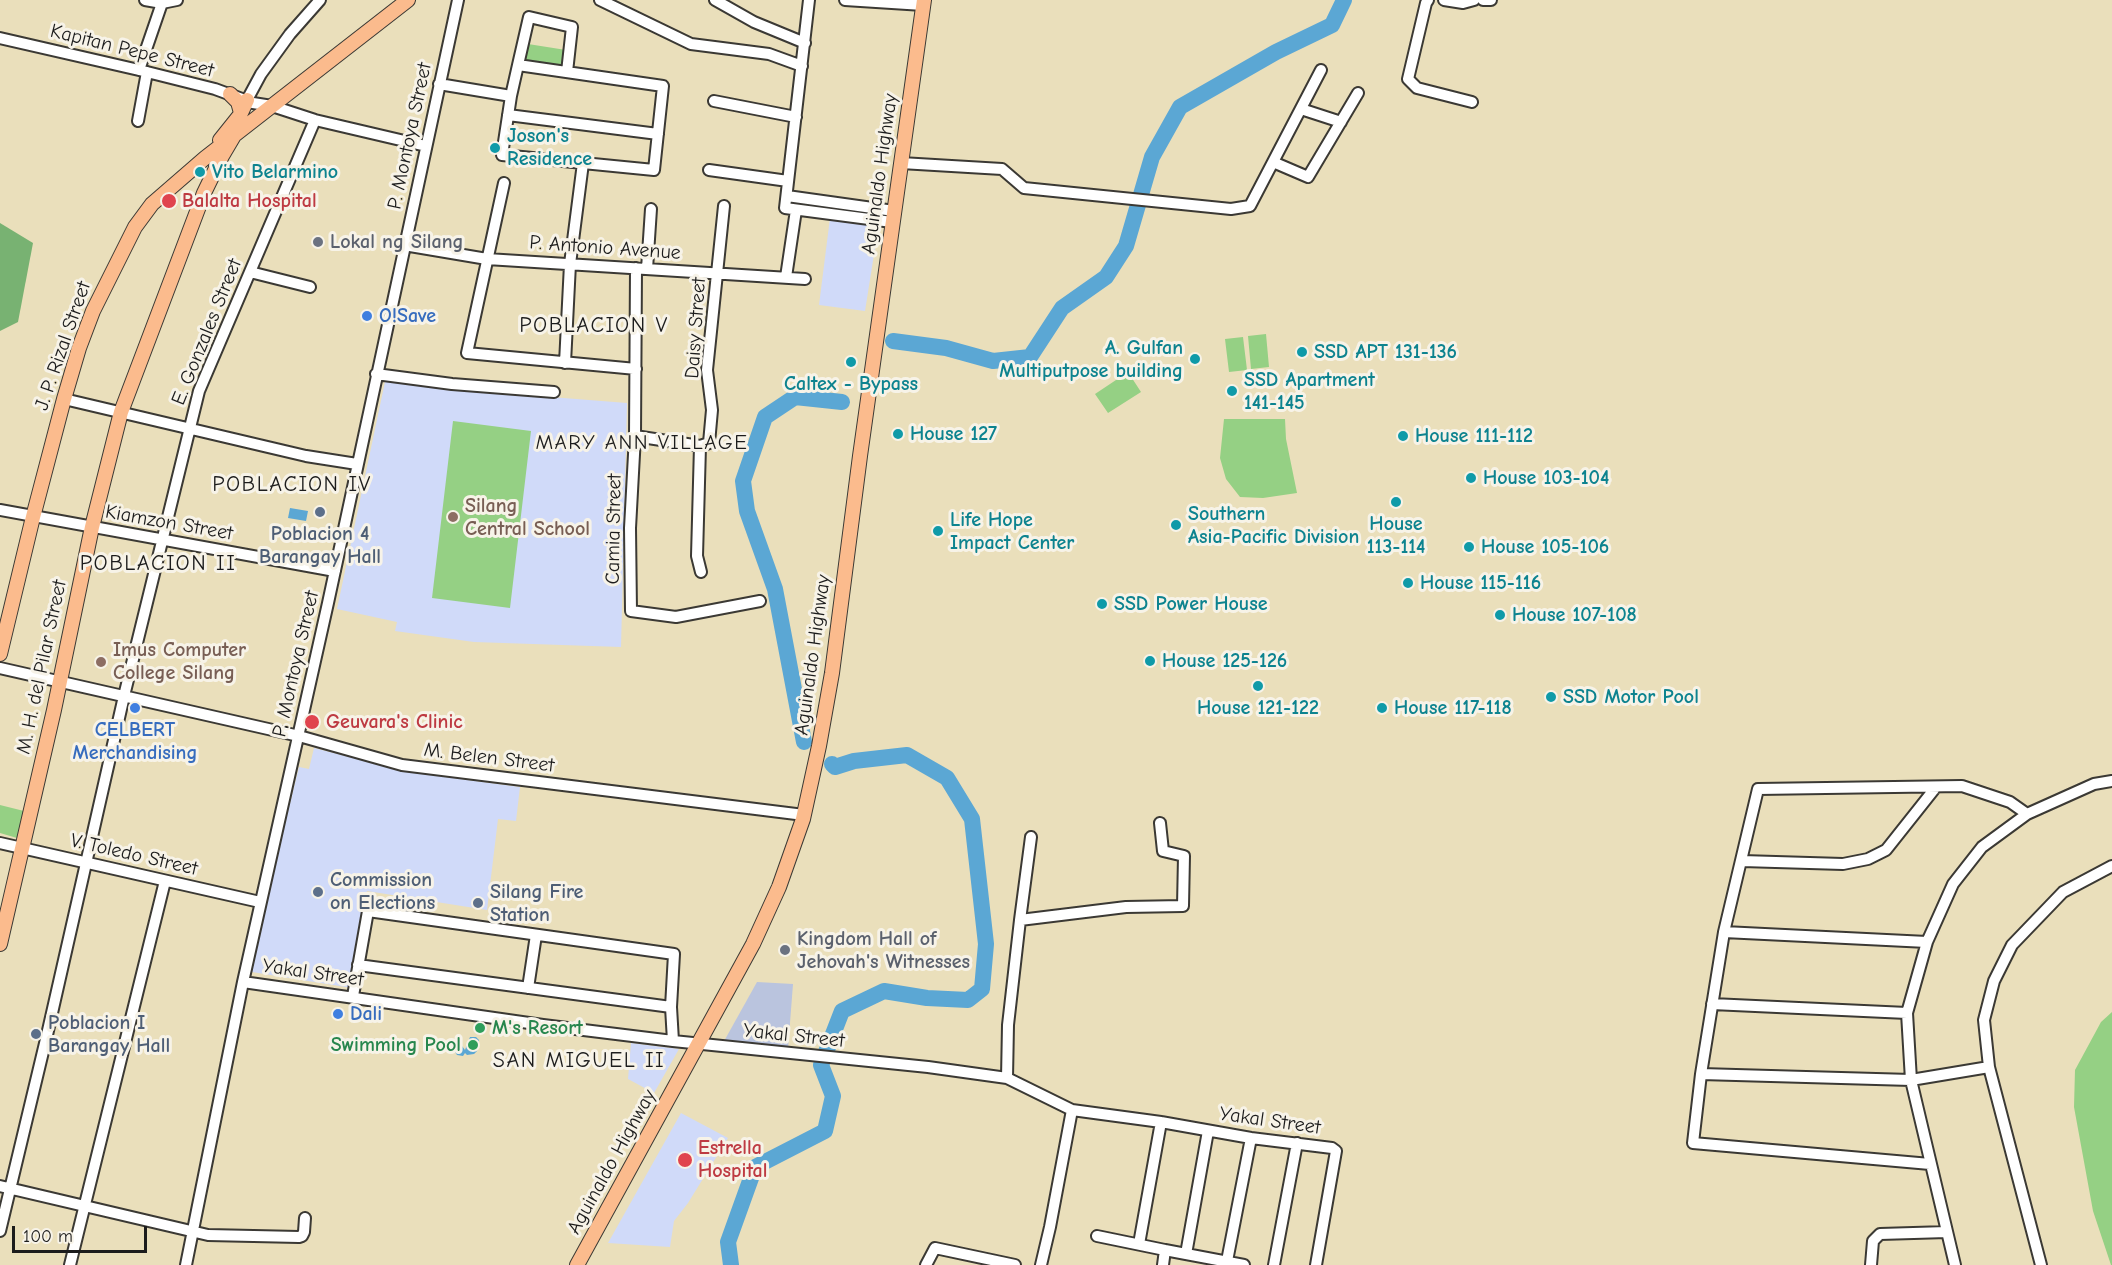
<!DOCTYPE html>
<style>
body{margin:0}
#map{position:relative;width:2112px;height:1265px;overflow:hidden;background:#eadfbb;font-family:"Comic Neue",sans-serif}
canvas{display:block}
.scale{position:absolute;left:12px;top:1226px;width:135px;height:27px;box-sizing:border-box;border:3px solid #1c1c1c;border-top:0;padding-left:8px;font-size:18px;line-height:21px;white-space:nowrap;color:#1c1c1c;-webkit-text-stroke:4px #f7f3e8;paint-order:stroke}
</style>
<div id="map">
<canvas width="2112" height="1265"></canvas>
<div class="scale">100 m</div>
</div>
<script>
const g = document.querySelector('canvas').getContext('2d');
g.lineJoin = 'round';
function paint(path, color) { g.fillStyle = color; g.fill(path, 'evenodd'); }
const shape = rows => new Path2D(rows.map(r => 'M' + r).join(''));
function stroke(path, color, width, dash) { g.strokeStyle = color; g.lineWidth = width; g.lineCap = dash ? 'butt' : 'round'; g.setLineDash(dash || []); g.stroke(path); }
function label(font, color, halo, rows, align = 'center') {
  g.font = font + ' "Comic Neue",sans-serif'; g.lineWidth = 6; g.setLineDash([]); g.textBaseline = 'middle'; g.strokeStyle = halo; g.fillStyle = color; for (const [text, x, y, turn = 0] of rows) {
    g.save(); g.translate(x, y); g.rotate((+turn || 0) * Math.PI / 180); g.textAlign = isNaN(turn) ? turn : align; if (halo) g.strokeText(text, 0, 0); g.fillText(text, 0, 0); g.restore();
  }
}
const built = shape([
 [830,218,879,223,865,311,819,305],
 [386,377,538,396,627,403,621,647,474,642,395,631,397,622,337,609],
 [314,748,409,772,520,787,516,821,498,819,487,910,367,891,352,988,252,972,267,896,299,767,309,769],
 [631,1043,679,1049,654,1093,628,1079],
 [681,1113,728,1138,688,1203,674,1221,670,1247,608,1243]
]);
const industrial = shape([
 [757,982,793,984,788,1049,723,1043]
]);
const green = shape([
 [528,44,566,50,563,67,525,61],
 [1266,334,1269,367,1251,369,1248,336],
 [1243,337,1247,370,1229,372,1225,339],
 [1128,372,1141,392,1108,413,1095,394],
 [1224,419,1285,419,1286,439,1297,493,1263,498,1240,497,1226,479,1220,458],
 [453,421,531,431,510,608,432,598],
 [0,805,24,811,17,838,0,833],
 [2112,1012,2112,1265,2111,1265,2093,1211,2074,1107,2075,1070,2101,1022]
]);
const forest = shape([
 [0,223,33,243,18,322,0,331]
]);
const water = shape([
 [290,508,308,511,306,521,288,518],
 [470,1037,476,1037,479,1040,477,1051,474,1054,467,1055,465,1053,463,1056,457,1055,455,1052,457,1048,462,1046,465,1050]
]);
const river = shape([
 [893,341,946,348,993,361,1030,357,1062,308,1106,277,1126,246,1152,157,1180,107,1276,52,1332,25,1344,0],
 [804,742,775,589,747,511,743,481,765,417,795,397,842,402],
 [731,1265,728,1242,755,1167,825,1131,833,1096,821,1065,842,1011,884,991,927,998,968,1000,982,989,986,944,972,819,947,778,907,755,854,761,835,767,832,764]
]);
const minor = shape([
 [145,0,162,3],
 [600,0,691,44,769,54,802,66],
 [715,0,754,22,805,43],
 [809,0,785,208,892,222],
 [845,0,923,5],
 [1428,0,1426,3,1408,79,1417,88,1472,102],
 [1444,0,1463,3,1474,0],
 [1483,0,1491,0],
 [0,38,139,70,215,89,253,103,272,106,315,120,426,146],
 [518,65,663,86,654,170,502,155,511,96,518,65,529,17,572,27,567,72],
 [139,70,162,3,177,0],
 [439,84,511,96],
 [247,100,261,74,290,34,320,0],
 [714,101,796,117],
 [1301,109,1341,122],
 [508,115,658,134],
 [138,121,147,72],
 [1273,162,1308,177,1358,93],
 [901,163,1002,169,1024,188,1231,209,1250,206,1321,70],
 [709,170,788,181],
 [504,183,467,353,636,369],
 [787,196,894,211],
 [404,245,487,259,805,279],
 [636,268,635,436,630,528,631,611,676,617,760,601],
 [647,269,651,209],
 [250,272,310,287],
 [786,277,796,210],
 [565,363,570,264,583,163],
 [376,374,452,384,554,392],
 [64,399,306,456,357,464],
 [635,436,700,446,709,443,712,410,707,370,724,206],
 [700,446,697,556,701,572],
 [0,510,335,571],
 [0,668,299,736,402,765,804,815],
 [0,843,260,902],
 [1742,861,1843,864,1868,859,1886,850,1936,787],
 [1020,920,1031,837],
 [1724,932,1927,942],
 [358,965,671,1007],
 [243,982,543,1025,673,1041,928,1067,1007,1078,1072,1110,1161,1122,1251,1138,1332,1148,1336,1151,1316,1265],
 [528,988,536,935],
 [353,996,368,911,674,954,671,1007,673,1041],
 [1712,1004,1907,1013],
 [1701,1074,1911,1080,1989,1067],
 [1007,1078,1008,1025,1020,920,1126,907,1183,906,1184,856,1163,851,1160,823],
 [1208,1131,1186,1254,1244,1265],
 [1930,1164,1693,1143,1701,1074,1724,932,1758,789,1962,786,2010,802,2027,814],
 [0,1186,208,1235,299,1237,302,1236,304,1232,305,1218],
 [0,1231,47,1035,124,696,199,391,315,120],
 [1097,1236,1165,1250],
 [1139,1244,1161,1122],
 [1227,1261,1251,1138],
 [70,1265,165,881],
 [186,1265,243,982,328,603,458,0],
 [926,1265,935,1248,1015,1265],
 [1041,1265,1050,1227,1072,1110],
 [1163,1265,1165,1250,1186,1254],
 [1274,1265,1297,1143],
 [1871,1265,1873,1241,1880,1234,1947,1232],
 [1955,1265,1911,1080,1907,1013,1927,942,1953,884,1982,847,2027,814,2094,784,2112,781],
 [2041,1265,1989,1067,1984,1020,1994,981,2012,945,2063,892,2112,866]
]);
const major = shape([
 [230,94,238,102,241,113],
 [220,140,240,115,247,100],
 [0,654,33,517,64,399,79,348,93,311,135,227,152,204,205,158,408,0],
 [0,944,54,710,92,527,121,412,204,193,222,156,235,134],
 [577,1265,753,944,779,887,803,819,819,746,832,673,860,456,924,0]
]);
const markers = [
 [495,148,6,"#0f9aa8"],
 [200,172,6,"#0f9aa8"],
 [169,201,8,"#e0444e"],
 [318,242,6,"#6b7280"],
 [367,316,6,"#3f7fe0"],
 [1302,352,6,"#0f9aa8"],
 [1195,359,6,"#0f9aa8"],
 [851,362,6,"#0f9aa8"],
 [1232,391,6,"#0f9aa8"],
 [898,434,6,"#0f9aa8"],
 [1403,436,6,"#0f9aa8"],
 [1471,478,6,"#0f9aa8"],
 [1396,502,6,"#0f9aa8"],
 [320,512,6,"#5c6f8a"],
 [453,517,6,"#8d6e63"],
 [1176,525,6,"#0f9aa8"],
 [938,531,6,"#0f9aa8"],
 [1469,547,6,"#0f9aa8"],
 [1408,583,6,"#0f9aa8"],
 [1102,604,6,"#0f9aa8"],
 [1500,615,6,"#0f9aa8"],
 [1150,661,6,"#0f9aa8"],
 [101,662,6,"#8d6e63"],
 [1258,686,6,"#0f9aa8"],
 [1551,697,6,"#0f9aa8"],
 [135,708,6,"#3f7fe0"],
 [1382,708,6,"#0f9aa8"],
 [312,722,8,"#e0444e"],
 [318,892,6,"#5c6f8a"],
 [478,903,6,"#5c6f8a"],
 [785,950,6,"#6b7280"],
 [338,1014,6,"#3f7fe0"],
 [480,1028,6,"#2e9e5b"],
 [36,1034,6,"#5c6f8a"],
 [473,1045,6,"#2e9e5b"],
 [685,1160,8,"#e0444e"]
];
const streetNames = [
 ["Kapitan Pepe Street",132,51,14],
 ["P. Montoya Street",410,136,-78],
 ["Aguinaldo Highway",880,174,-82],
 ["P. Antonio Avenue",605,248,4],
 ["Daisy Street",696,328,-86],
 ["E. Gonzales Street",207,332,-68],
 ["J. P. Rizal Street",63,346,-71],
 ["Kiamzon Street",169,523,10],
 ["Camia Street",614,529,-89],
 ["Aguinaldo Highway",813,655,-82],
 ["P. Montoya Street",296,664,-77],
 ["M. H. del Pilar Street",42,667,-78],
 ["M. Belen Street",489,758,7],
 ["V. Toledo Street",134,855,13],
 ["Yakal Street",313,973,8],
 ["Yakal Street",794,1036,6],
 ["Yakal Street",1270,1121,8],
 ["Aguinaldo Highway",612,1162,-61]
];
const cultureNames = [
 ["Joson's",507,136],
 ["Residence",507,159],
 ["Vito Belarmino",212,172],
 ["A. Gulfan",1183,348,"right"],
 ["Multiputpose building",1183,371,"right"],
 ["SSD APT 131-136",1314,352],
 ["SSD Apartment",1244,380],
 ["141-145",1244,403],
 ["Caltex - Bypass",851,384,"center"],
 ["House 127",910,434],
 ["House 111-112",1415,436],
 ["House 103-104",1483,478],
 ["Southern",1188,514],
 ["Asia-Pacific Division",1188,537],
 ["Life Hope",950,520],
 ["Impact Center",950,543],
 ["House",1396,524,"center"],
 ["113-114",1396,547,"center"],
 ["House 105-106",1481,547],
 ["House 115-116",1420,583],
 ["SSD Power House",1114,604],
 ["House 107-108",1512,615],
 ["House 125-126",1162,661],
 ["SSD Motor Pool",1563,697],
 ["House 121-122",1258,708,"center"],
 ["House 117-118",1394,708]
];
const healthNames = [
 ["Balalta Hospital",182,201],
 ["Geuvara's Clinic",326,722],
 ["Estrella",698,1148],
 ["Hospital",698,1171]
];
const worshipNames = [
 ["Lokal ng Silang",330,242],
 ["Kingdom Hall of",797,939],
 ["Jehovah's Witnesses",797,962]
];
const shopNames = [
 ["O!Save",379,316],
 ["CELBERT",135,730,"center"],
 ["Merchandising",135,753,"center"],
 ["Dali",350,1014]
];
const educationNames = [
 ["Silang",465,506],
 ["Central School",465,529],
 ["Imus Computer",113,650],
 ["College Silang",113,673]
];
const serviceNames = [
 ["Poblacion 4",320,534,"center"],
 ["Barangay Hall",320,557,"center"],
 ["Commission",330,880],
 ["on Elections",330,903],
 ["Silang Fire",490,892],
 ["Station",490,915],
 ["Poblacion I",48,1023],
 ["Barangay Hall",48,1046]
];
const leisureNames = [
 ["M's Resort",492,1028],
 ["Swimming Pool",461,1045,"right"]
];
const neighbourhoodNames = [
 ["MARY ANN VILLAGE",642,443]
];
const quarterNames = [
 ["POBLACION V",594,326],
 ["POBLACION IV",292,485],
 ["POBLACION II",158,564],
 ["SAN MIGUEL II",579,1061]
];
paint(built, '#d0daf9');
paint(industrial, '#bac4de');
paint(green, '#95d084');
paint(forest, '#78b272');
paint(water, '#5ba7d4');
stroke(river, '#5ba7d4', 16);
stroke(minor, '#3b3934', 14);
stroke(major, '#3b3934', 16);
stroke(minor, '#fff', 10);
stroke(major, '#fbbb8d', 14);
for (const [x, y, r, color] of markers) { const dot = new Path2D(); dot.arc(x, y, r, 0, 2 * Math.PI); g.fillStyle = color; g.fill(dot); stroke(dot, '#f7f3e8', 2); }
label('20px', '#1c1c1c', '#f7f3e8', streetNames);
label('bold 20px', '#0d838f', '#f7f3e8', cultureNames, 'left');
label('bold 20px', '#be3a42', '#f7f3e8', healthNames, 'left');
label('bold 20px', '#5b616d', '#f7f3e8', worshipNames, 'left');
label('bold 20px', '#366cbe', '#f7f3e8', shopNames, 'left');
label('bold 20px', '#785e54', '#f7f3e8', educationNames, 'left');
label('bold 20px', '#4e5e75', '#f7f3e8', serviceNames, 'left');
label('bold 20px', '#27864d', '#f7f3e8', leisureNames, 'left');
g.letterSpacing = '1.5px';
label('21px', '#1c1c1c', '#f7f3e8', neighbourhoodNames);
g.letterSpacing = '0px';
g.letterSpacing = '1.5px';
label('22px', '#1c1c1c', '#f7f3e8', quarterNames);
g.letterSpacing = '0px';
</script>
